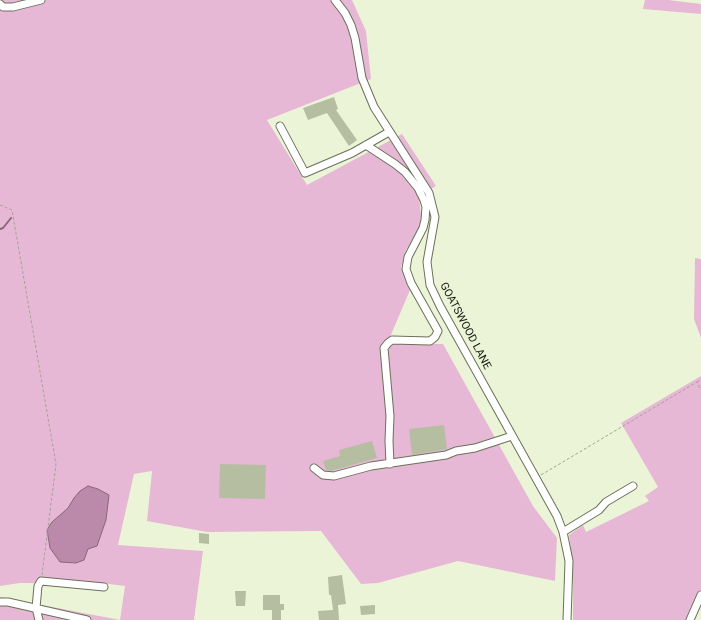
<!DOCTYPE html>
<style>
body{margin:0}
canvas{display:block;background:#ecf4d8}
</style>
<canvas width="701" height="620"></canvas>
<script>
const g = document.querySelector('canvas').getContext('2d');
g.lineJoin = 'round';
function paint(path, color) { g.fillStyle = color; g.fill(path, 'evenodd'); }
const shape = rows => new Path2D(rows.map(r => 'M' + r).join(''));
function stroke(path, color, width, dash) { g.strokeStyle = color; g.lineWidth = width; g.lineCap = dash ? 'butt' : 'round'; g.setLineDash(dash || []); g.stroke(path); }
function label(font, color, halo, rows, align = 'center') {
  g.font = font + ' Roboto,sans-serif'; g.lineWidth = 3; g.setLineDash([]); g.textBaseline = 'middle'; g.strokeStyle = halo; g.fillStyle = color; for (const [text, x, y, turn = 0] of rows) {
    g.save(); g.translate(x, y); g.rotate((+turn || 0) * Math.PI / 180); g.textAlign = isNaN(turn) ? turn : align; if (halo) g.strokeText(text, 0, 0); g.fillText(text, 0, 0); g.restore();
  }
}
const green = shape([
 [0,0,352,0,366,31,371,79,267,120,307,185,402,134,436,186,419,196,422,226,406,250,401,267,410,290,387,344,443,344,533,506,557,538,555,581,458,561,378,583,361,584,321,531,207,532,147,521,152,471,134,474,118,545,203,551,194,620,0,620,0,597,120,620,125,586,109,584,20,583,0,586],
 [645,0,668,0,701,4,701,14,643,9],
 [695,258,701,259,701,338,694,319],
 [701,376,701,589,689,620,573,620,573,565,569,535,583,525,586,532,649,501,645,496,658,487,621,423]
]);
const water = shape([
 [88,486,98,489,109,495,106,520,97,546,88,549,84,560,76,563,60,562,50,548,47,530,52,522,68,508,74,498,80,491,88,486]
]);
const stream = shape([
 [0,229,3,228,11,218]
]);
const building = shape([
 [334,97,338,109,336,110,357,140,349,146,327,113,308,120,303,108],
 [444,425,447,449,412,455,409,429],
 [372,441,377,458,331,471,326,470,323,461,340,456,339,450],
 [220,464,266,465,265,499,219,498],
 [199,533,209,534,209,544,199,543],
 [342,575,346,604,338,605,339,620,319,620,318,611,333,610,331,595,329,595,328,577],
 [235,591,246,591,245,606,236,606],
 [263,595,280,595,280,604,284,604,284,610,281,610,281,620,272,620,272,610,263,610],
 [375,605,375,614,361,615,360,606]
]);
const path = shape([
 [0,205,12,210,56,464,42,575],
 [697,382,701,379],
 [541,475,697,382,701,390]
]);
const minor = shape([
 [335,0,345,13,351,25,355,38,362,78,374,107,429,193,435,217,427,262,430,285,440,306,557,516,563,532,569,561,567,620],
 [0,4,3,7,13,7,41,0],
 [280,126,305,173,352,153,389,132],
 [366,145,395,164,405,172,418,188,424,200,426,207,425,220,423,228,408,257,406,269,411,283,438,331,435,337,430,341,392,340,388,343,384,348,390,416,389,441,390,464],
 [314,468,323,475,334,476,371,466,446,455,456,451,475,448,512,436],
 [563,532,599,510,606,502,633,486],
 [0,602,8,602,87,620],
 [39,620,36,608,38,586,41,581,104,587],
 [690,620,701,595]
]);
const streetNames = [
 ["GOATSWOOD LANE",465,326,62]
];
paint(green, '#e7b8d6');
paint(water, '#bb89aa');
stroke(water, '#89677b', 1);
stroke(stream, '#89677b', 2);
paint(building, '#b6bea2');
stroke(minor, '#6a7158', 9);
stroke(path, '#9fa590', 1, [3, 2]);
stroke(minor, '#fff', 7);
label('11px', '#15180e', '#ecf4d8', streetNames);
</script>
